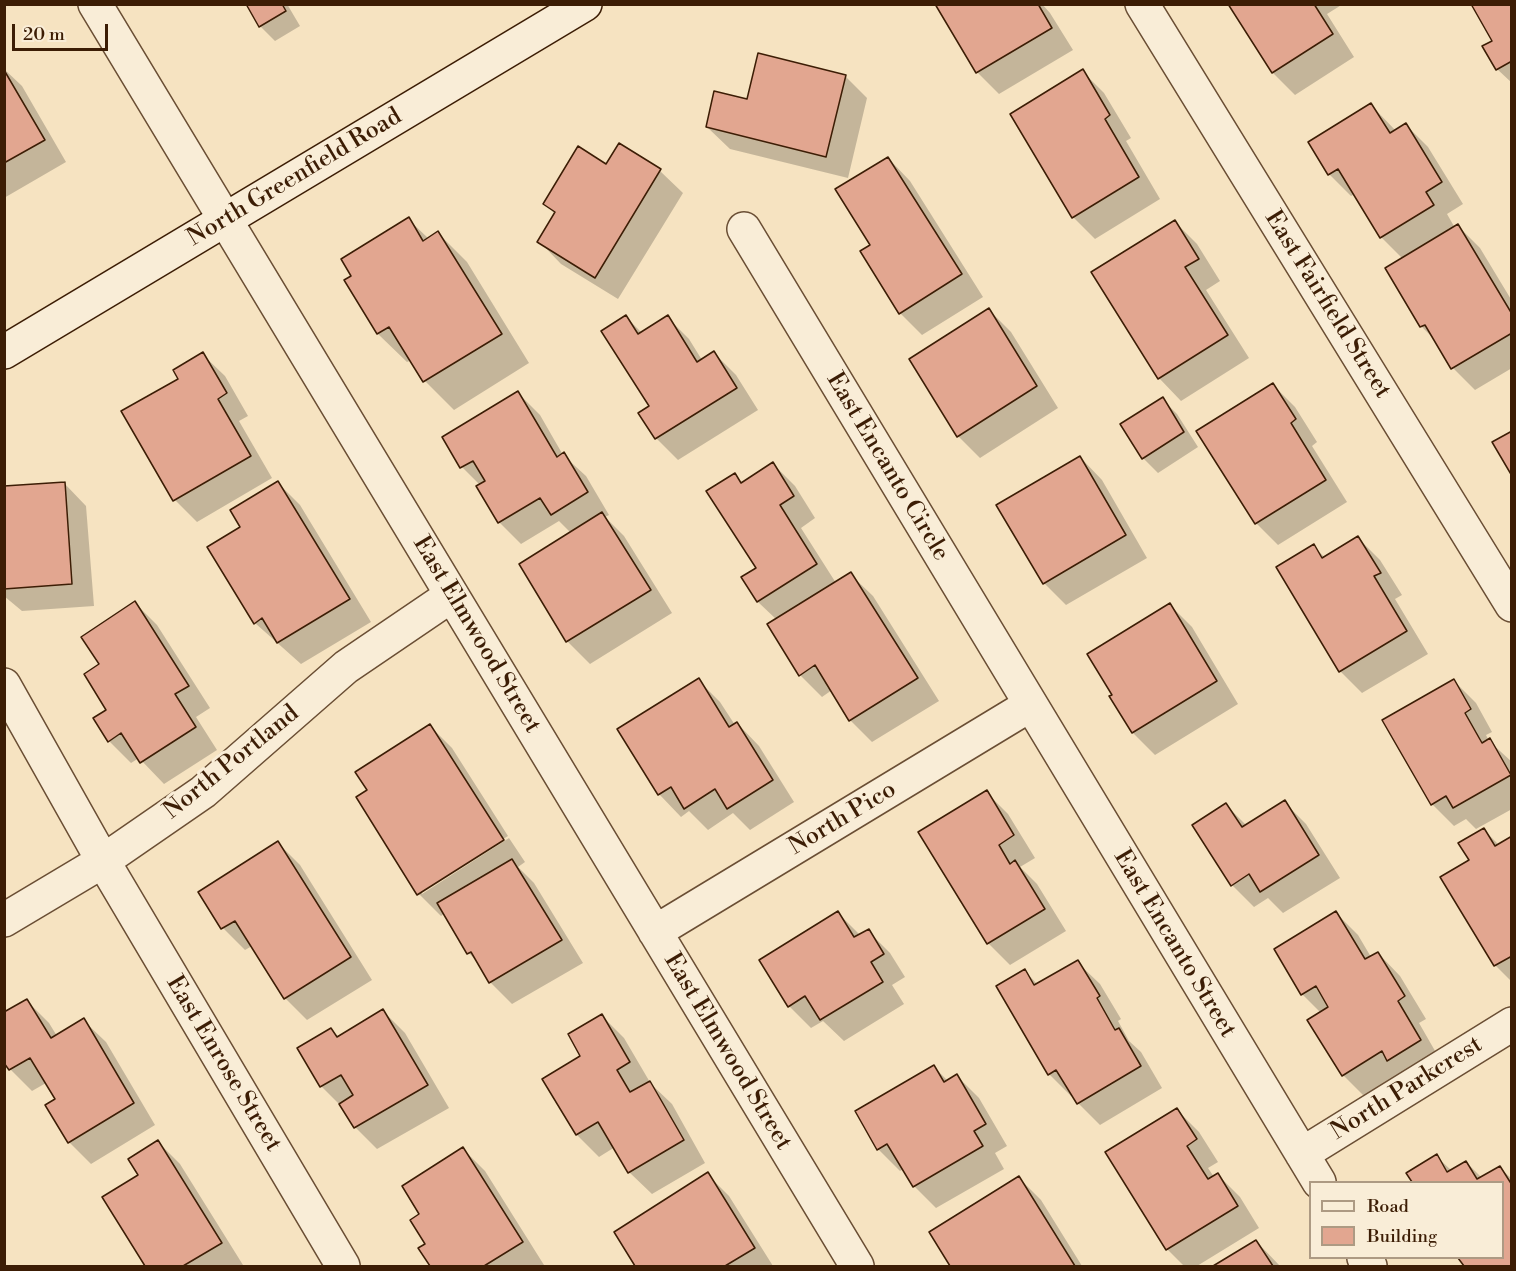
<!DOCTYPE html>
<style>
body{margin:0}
#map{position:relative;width:1516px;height:1271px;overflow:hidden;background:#f6e3c1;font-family:"Libre Bodoni",serif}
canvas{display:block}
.frame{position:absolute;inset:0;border:6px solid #3c1d05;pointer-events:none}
.legend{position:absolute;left:1309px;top:1181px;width:195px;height:78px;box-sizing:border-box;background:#f9edd7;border:2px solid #ad9a83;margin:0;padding:8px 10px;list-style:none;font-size:18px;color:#3c1d05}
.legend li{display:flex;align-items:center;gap:12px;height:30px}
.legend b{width:30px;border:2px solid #ad9a83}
.scale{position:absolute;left:12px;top:24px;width:96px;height:27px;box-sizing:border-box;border:3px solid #3c1d05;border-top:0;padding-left:8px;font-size:18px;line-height:21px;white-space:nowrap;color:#3c1d05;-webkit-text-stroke:4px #f9edd7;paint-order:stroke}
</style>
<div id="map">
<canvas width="1516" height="1271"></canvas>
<div class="frame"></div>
<ul class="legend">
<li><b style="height:8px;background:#f9edd7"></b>Road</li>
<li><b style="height:16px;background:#e2a690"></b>Building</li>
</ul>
<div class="scale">20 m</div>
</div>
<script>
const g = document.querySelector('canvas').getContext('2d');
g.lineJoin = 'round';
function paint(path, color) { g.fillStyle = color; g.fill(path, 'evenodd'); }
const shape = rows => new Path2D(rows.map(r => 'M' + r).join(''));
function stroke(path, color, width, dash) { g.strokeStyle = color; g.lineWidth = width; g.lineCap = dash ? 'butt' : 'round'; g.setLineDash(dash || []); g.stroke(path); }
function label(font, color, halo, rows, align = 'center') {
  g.font = font + ' "Libre Bodoni",serif'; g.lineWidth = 6; g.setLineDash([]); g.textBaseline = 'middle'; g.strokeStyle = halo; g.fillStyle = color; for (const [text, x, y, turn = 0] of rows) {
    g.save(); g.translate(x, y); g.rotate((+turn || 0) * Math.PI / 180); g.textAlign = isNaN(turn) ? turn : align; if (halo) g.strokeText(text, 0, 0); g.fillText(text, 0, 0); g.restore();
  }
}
const shadow = shape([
 [248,4,287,4,300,26,275,41,260,26],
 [937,4,1042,4,1050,13,1073,50,999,94,977,72],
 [1230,4,1343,4,1327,14,1354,57,1295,95,1273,73],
 [1512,4,1512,83,1497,69,1494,41],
 [4,69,22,86,66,162,4,198],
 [1082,71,1104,93,1131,138,1126,141,1160,199,1095,239,1073,217],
 [845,76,867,98,848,178,730,149,707,127,748,101],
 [1371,105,1396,131,1406,125,1428,147,1463,204,1447,214,1455,228,1458,226,1480,248,1512,301,1512,368,1475,390,1453,368,1437,342,1421,326,1403,259,1381,237,1355,194,1351,196,1329,174],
 [619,145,660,171,683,193,618,299,561,264,539,241,555,214,545,204,607,166],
 [888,158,910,181,983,297,922,335,900,313,872,246],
 [408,219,429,239,438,233,467,262,529,363,454,410,425,381,412,360,407,362,378,334,346,281,353,277],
 [1175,222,1197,244,1220,281,1206,290,1249,358,1181,401,1159,378,1093,273],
 [989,310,1011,332,1058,408,980,458,958,436],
 [626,317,642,333,667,317,689,339,702,360,714,353,736,375,758,410,678,460,656,438,651,407],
 [202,354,225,376,248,416,239,421,272,478,197,522,175,500,123,412,180,379],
 [1273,385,1295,407,1317,442,1312,446,1347,502,1278,545,1256,523,1199,431],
 [518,393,540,415,563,455,586,476,609,515,605,517,624,536,672,613,590,664,568,642,521,565,571,533,559,521,521,544,499,522,480,485,462,467,444,438],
 [1162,399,1177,414,1198,447,1158,473,1143,458],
 [1080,457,1102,480,1147,558,1066,605,1044,583,998,505],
 [773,464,795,486,815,518,801,528,836,583,850,574,873,596,939,701,872,742,850,720,832,690,822,697,800,675,777,620,758,602,743,578,758,568,735,475,743,484],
 [64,483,86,506,94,606,22,611,4,596,4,507],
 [278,483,300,505,371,622,301,664,255,623,242,527],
 [1358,538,1380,560,1402,595,1395,599,1428,654,1362,693,1340,671,1314,546,1325,558],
 [135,603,157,625,210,708,196,717,217,750,164,784,139,758,131,763,109,741,108,710],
 [1170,605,1192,627,1238,704,1155,755,1133,733,1111,697],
 [698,680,720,702,735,725,737,723,759,746,794,802,750,830,733,813,708,830,689,811,681,817,659,794,619,730],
 [1454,681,1476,703,1492,732,1486,735,1489,741,1512,762,1512,809,1476,829,1466,819,1454,826,1432,804],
 [430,726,452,748,508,836,422,890,422,894,509,838,525,862,518,867,534,883,583,963,512,1004,490,982,479,964,469,953,445,913,441,916,419,894,369,791],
 [986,792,1008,814,1035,858,1020,867,1037,884,1066,931,1010,965,988,943],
 [1284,802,1306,824,1340,878,1283,913,1268,898,1254,907,1232,885,1226,805,1247,826],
 [1484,830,1499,845,1512,838,1512,982,1495,965,1443,878,1471,861],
 [278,843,300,865,372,980,307,1020,285,998,252,946,245,950,223,928,200,892],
 [838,913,860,935,868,931,890,953,905,977,892,985,904,1004,844,1041,823,1021,811,1028,789,1006],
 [1336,913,1358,935,1371,957,1378,953,1400,976,1426,1019,1419,1023,1442,1063,1365,1097,1343,1075,1321,1013,1302,994],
 [1077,962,1100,984,1121,1019,1118,1021,1129,1041,1141,1052,1162,1088,1100,1125,1078,1103,1073,1095,1071,1096,1049,1074,1024,970,1038,985],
 [27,1001,49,1023,57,1036,83,1020,106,1042,155,1125,91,1164,69,1142,57,1100,46,1083,32,1091,10,1069,4,1060],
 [383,1011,405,1033,449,1108,377,1149,355,1127,343,1108,321,1086,331,1030,339,1037],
 [602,1016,624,1038,651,1084,672,1104,705,1163,652,1194,629,1172,615,1147,599,1157,577,1135,544,1079,582,1057],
 [934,1067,948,1081,957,1076,979,1098,1007,1146,995,1153,1004,1169,936,1208,914,1186,904,1169,900,1171,878,1149],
 [1177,1110,1199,1132,1218,1162,1208,1168,1214,1177,1218,1175,1240,1197,1259,1228,1197,1266,1184,1266,1167,1249],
 [158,1142,180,1164,243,1265,147,1266,104,1198,140,1176],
 [463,1149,485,1171,544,1265,541,1266,432,1266,420,1248,427,1244,421,1215],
 [1436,1156,1452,1171,1466,1162,1482,1178,1499,1167,1512,1179,1512,1266,1466,1266,1460,1258,1502,1258,1502,1182,1413,1182,1408,1174],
 [707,1174,729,1196,773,1266,637,1266,616,1233],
 [1019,1178,1041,1200,1082,1266,952,1266,931,1232],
 [1256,1241,1280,1266,1216,1266]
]);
const building = shape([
 [246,4,282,4,286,11,259,27,246,4],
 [935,4,1038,4,1052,28,976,73,935,4],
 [1228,4,1314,4,1333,34,1272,73,1228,4],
 [1471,4,1512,4,1512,61,1496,70,1482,46,1492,41,1471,4],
 [758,53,846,75,826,157,706,127,714,91,747,99,758,53],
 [1083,69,1110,115,1105,119,1139,177,1072,218,1010,114,1083,69],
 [4,70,45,140,4,163,4,70],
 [1371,103,1390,133,1406,123,1442,182,1426,192,1434,205,1380,238,1338,169,1328,175,1308,142,1371,103],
 [619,143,661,169,595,278,537,242,555,212,543,204,578,146,606,164,619,143],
 [888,157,962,274,899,314,860,251,870,245,835,189,888,157],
 [409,217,423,241,438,231,502,334,423,382,389,327,377,334,344,280,351,276,341,259,409,217],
 [1175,220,1199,259,1185,267,1228,335,1158,379,1091,272,1175,220],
 [1458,224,1512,314,1512,333,1451,369,1425,325,1420,327,1385,268,1458,224],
 [989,308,1037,386,957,437,909,359,989,308],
 [626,315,638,334,668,315,697,362,714,351,737,388,655,439,638,413,649,406,601,331,626,315],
 [203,352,227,393,218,399,251,456,173,501,121,411,178,379,173,370,203,352],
 [1273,383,1296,419,1291,423,1326,480,1255,524,1196,431,1273,383],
 [518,391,557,457,564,452,588,492,551,515,540,498,498,523,476,486,485,481,473,461,460,468,442,437,518,391],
 [1163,397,1184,432,1142,459,1120,424,1163,397],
 [1512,431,1512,476,1492,442,1512,431],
 [1080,456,1126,535,1043,584,996,505,1080,456],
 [773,462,794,496,780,505,817,564,757,602,741,577,756,568,706,491,735,473,741,483,773,462],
 [278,481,350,599,277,643,262,618,254,624,207,547,240,527,230,510,278,481],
 [65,482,72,584,4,589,4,486,65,482],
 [602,512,651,590,566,642,519,564,602,512],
 [1358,536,1381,573,1374,576,1407,631,1339,672,1276,567,1314,544,1322,558,1358,536],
 [851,572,918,678,849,721,815,665,799,676,767,624,851,572],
 [135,601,189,686,175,694,196,727,140,763,121,733,108,742,93,718,106,710,84,674,99,664,81,637,135,601],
 [1170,603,1217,681,1132,733,1109,696,1112,695,1087,654,1170,603],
 [699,678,729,727,737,722,773,780,727,809,715,789,684,809,671,787,658,795,617,729,699,678],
 [1454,679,1471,709,1465,713,1482,743,1490,738,1511,775,1453,808,1446,796,1431,805,1382,720,1454,679],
 [430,724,504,840,417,895,356,797,367,790,355,772,430,724],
 [987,790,1014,835,999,845,1010,864,1015,860,1045,909,987,944,918,832,987,790],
 [1285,800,1319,855,1260,892,1249,874,1231,886,1192,825,1226,803,1242,827,1285,800],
 [1484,828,1495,846,1512,836,1512,956,1494,966,1440,877,1469,860,1458,843,1484,828],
 [278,841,351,957,284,999,235,921,221,929,198,892,278,841],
 [512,859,562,940,489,983,471,952,467,954,437,903,512,859],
 [838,911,854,937,869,929,884,954,871,962,883,982,820,1020,805,996,788,1007,759,960,838,911],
 [1336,911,1365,959,1378,952,1405,996,1398,1001,1421,1040,1387,1061,1382,1051,1342,1076,1307,1020,1328,1007,1316,986,1301,995,1274,949,1336,911],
 [1078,960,1100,996,1097,998,1115,1030,1119,1028,1141,1066,1077,1104,1056,1070,1048,1075,996,986,1025,969,1034,985,1078,960],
 [27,999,51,1038,84,1018,134,1103,68,1143,45,1105,55,1099,30,1058,9,1070,4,1063,4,1012,27,999],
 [383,1009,428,1085,354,1128,339,1104,353,1095,341,1075,320,1087,297,1048,331,1028,337,1037,383,1009],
 [602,1014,630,1062,617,1070,630,1092,650,1081,684,1140,628,1173,598,1122,576,1135,542,1079,580,1056,568,1034,602,1014],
 [934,1065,944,1082,957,1074,986,1124,974,1131,983,1146,913,1187,887,1144,877,1150,855,1111,934,1065],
 [1177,1108,1197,1139,1187,1146,1208,1179,1218,1173,1238,1206,1166,1250,1105,1152,1177,1108],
 [158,1140,222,1243,183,1266,145,1266,102,1197,138,1175,128,1159,158,1140],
 [463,1147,523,1242,484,1266,430,1266,418,1248,425,1244,410,1220,419,1214,402,1186,463,1147],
 [1437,1154,1447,1172,1466,1161,1477,1179,1500,1166,1512,1185,1512,1266,1464,1266,1458,1258,1502,1258,1502,1182,1412,1182,1406,1173,1437,1154],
 [708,1172,755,1248,725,1266,635,1266,614,1232,708,1172],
 [1019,1176,1075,1266,950,1266,929,1232,1019,1176],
 [1256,1240,1273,1266,1213,1266,1256,1240]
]);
const minor = shape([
 [95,4,857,1266],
 [1142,4,1512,605],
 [744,229,1319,1182],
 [4,685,103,861,343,1266],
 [4,920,103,861,203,792,346,667,452,595],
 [655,932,1030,705],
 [1302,1154,1512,1024],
 [1364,1258,1370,1266]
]);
const secondary = shape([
 [4,352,585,4]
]);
const streetNames = [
 ["North Greenfield Road",295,178,-31],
 ["East Fairfield Street",1327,305,58],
 ["East Encanto Circle",887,467,59],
 ["East Elmwood Street",476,635,59],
 ["North Portland",232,763,-39],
 ["North Pico",843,819,-31],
 ["East Encanto Street",1174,944,59],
 ["East Elmwood Street",727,1052,59],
 ["East Enrose Street",223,1064,59],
 ["North Parkcrest",1407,1089,-32]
];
paint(shadow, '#0003');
paint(building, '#e2a690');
stroke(building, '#3c1d05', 1.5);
stroke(minor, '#6a4e34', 36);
stroke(secondary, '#3c1d05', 36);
stroke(minor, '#f9edd7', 33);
stroke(secondary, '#f9edd7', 33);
label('24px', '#3c1d05', '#f9edd7', streetNames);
</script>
